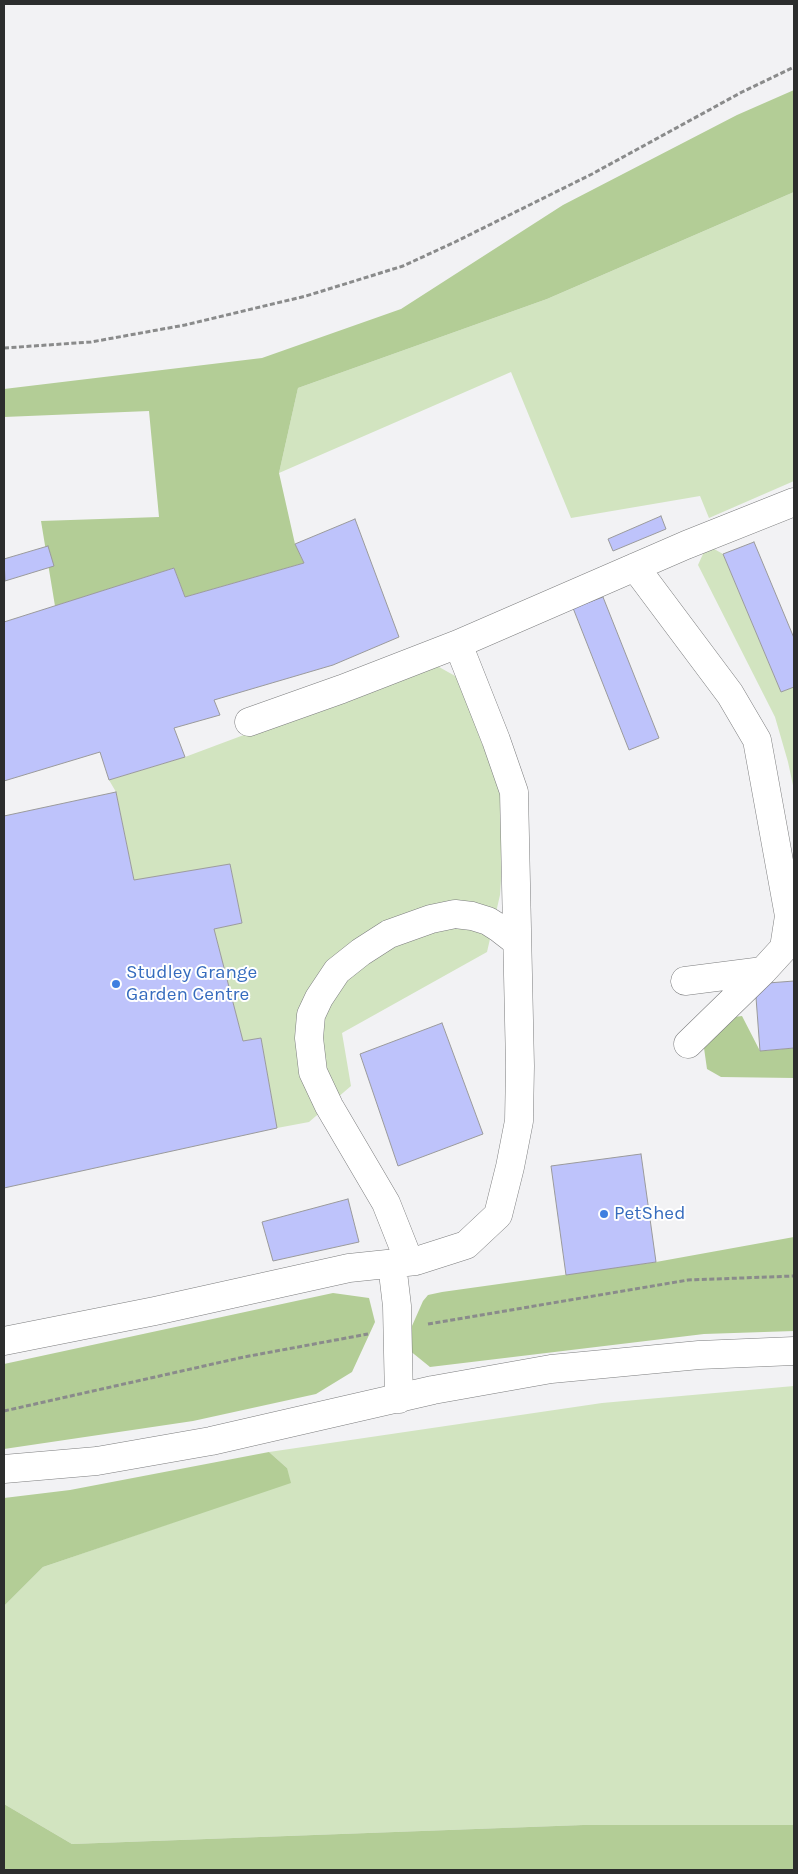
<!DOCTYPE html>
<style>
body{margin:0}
#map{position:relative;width:798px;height:1874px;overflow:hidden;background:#f2f2f4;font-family:Karla,sans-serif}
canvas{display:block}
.frame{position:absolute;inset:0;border:5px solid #2c2d2d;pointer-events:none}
</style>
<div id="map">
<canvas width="798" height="1874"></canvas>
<div class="frame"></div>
</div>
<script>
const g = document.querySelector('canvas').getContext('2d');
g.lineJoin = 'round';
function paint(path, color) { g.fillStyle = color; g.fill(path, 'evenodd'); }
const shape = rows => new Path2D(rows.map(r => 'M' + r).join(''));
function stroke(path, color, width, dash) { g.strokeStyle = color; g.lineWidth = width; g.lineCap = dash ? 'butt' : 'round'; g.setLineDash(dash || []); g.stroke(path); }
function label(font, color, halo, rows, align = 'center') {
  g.font = font + ' Karla,sans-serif'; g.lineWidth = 4; g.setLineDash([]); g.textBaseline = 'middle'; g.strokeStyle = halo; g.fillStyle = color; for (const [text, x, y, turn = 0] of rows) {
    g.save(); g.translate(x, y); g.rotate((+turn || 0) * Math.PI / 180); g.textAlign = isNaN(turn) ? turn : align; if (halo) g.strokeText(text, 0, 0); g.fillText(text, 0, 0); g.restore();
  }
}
const green = shape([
 [794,192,794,481,709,518,700,496,571,518,511,372,279,473,298,388,547,299],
 [707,545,723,554,781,692,794,687,794,790,788,762,775,717,698,565],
 [430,662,457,677,506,807,500,895,487,952,342,1033,351,1086,309,1122,277,1128,261,1038,243,1041,214,929,242,923,230,864,134,880,116,792,109,780,185,757,340,699],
 [794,1386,794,1825,583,1825,72,1844,4,1804,4,1606,43,1567,215,1508,287,1468,269,1452,602,1403]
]);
const forest = shape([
 [794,90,794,192,547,299,298,388,279,473,295,544,304,563,185,597,174,568,55,606,41,521,159,517,149,411,4,417,4,389,262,358,401,309,563,205,737,115],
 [742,1016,760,1051,794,1048,794,1078,721,1077,707,1069,703,1041,726,1018],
 [794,1237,794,1331,704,1334,430,1367,409,1350,408,1335,423,1301,428,1295,442,1292,656,1262],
 [333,1293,369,1298,375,1322,352,1372,316,1394,193,1421,4,1449,4,1364],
 [269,1452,287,1468,291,1483,43,1567,4,1606,4,1498,70,1490],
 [4,1804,72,1844,583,1825,794,1825,794,1870,4,1870]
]);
const building = shape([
 [661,516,666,529,613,551,608,539,661,516],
 [355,519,399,637,333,665,214,700,220,715,174,728,185,757,109,780,100,752,4,781,4,622,174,568,185,597,304,563,295,544,355,519],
 [754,542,794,638,794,687,781,692,723,554,754,542],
 [48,546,54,566,5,581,4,559,48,546],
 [603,597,659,738,629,750,573,608,603,597],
 [116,792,134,880,230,864,242,923,214,929,243,1041,261,1038,277,1128,4,1188,4,816,116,792],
 [794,981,794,1048,760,1051,755,984,794,981],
 [442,1023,483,1134,398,1166,360,1054,442,1023],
 [641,1154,656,1262,566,1275,551,1166,641,1154],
 [348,1199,359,1242,273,1261,262,1222,348,1199]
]);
const path = shape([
 [4,348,91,342,185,325,306,296,403,266,455,242,592,174,742,92,794,67],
 [428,1324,688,1280,794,1276],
 [4,1411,244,1357,368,1334]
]);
const minor = shape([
 [635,567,730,694,757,740,789,916,784,948,763,971,688,1044],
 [249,722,342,689,458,644,686,545,794,502],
 [685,981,763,971],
 [409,1261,386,1203,329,1106,313,1072,309,1038,311,1015,319,998,337,971,361,952,389,934,431,919,455,914,472,916,488,921,499,928,517,942],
 [392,1264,397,1306,399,1399],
 [4,1341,155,1311,349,1268,416,1261,466,1245,498,1215,510,1167,519,1121,520,1066,514,792,496,740,458,644],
 [4,1469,97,1461,211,1441,433,1390,551,1369,699,1355,794,1351]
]);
const markers = [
 [116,984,5,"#3f7fe0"],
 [604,1214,5,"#3f7fe0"]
];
const shopNames = [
 ["Studley Grange",126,973],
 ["Garden Centre",126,995],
 ["PetShed",614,1214]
];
paint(green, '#d2e4c0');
paint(forest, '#b3cd96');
paint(building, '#bec3fb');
stroke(building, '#9a9a9b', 1);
stroke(minor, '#7c7d7e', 29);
stroke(path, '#8a8b8b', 3, [5, 2.5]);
stroke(minor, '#fff', 28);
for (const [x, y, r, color] of markers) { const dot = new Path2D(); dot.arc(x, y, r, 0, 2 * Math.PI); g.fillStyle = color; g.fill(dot); stroke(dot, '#fff', 2); }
label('19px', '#366cbe', '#fff', shopNames, 'left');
</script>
